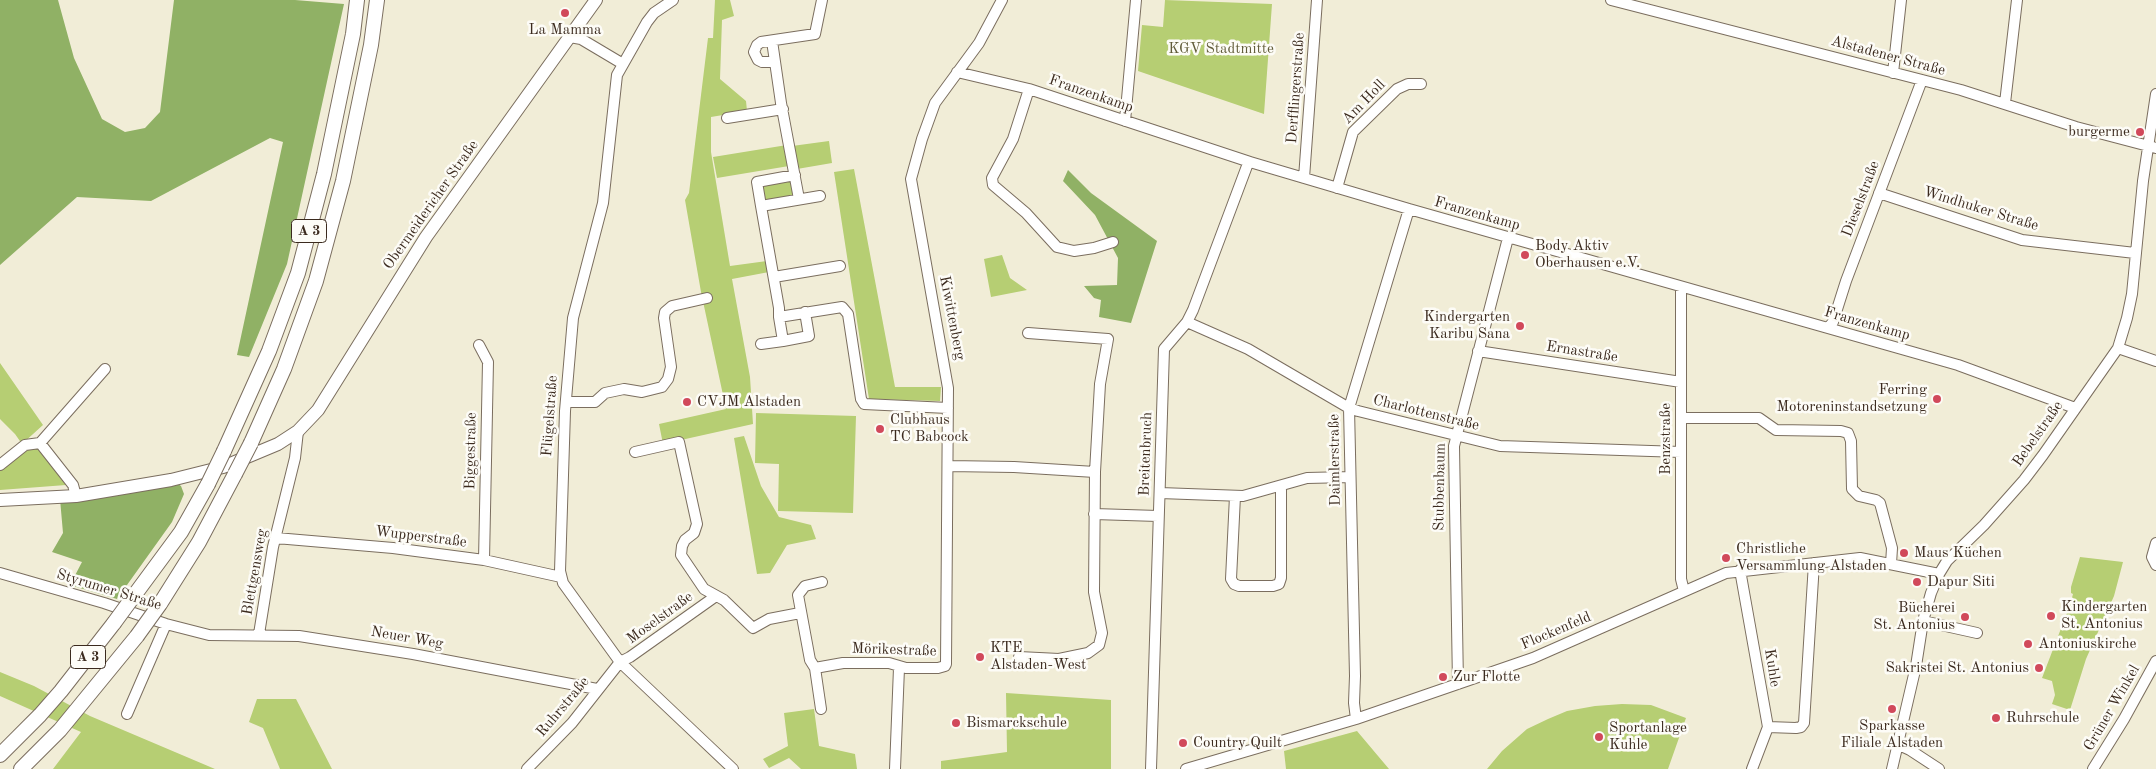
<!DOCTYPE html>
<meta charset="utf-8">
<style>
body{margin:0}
canvas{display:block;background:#f1edd7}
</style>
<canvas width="2156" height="769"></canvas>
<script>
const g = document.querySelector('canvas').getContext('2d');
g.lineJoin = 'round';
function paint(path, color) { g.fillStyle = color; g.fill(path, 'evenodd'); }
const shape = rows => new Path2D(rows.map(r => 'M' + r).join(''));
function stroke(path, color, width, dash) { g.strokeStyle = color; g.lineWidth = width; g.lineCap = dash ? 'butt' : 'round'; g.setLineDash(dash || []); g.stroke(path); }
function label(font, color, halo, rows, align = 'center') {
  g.font = font + ' "Old Standard TT",serif'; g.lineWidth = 5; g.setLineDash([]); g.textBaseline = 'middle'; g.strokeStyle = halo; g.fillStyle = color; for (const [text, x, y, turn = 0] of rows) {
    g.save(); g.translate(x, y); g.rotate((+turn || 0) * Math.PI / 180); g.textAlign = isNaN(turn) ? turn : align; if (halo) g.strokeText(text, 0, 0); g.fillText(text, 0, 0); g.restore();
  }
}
const green = shape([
 [715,0,730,0,734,16,722,20,720,79,746,101,747,111,711,117,711,152,730,266,767,261,769,272,732,279,750,377,753,424,663,444,659,424,726,409,701,292,685,200,689,193,708,38,713,38],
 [1165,0,1272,4,1264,114,1138,71,1142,25,1163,27],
 [829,141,832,163,797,169,792,146],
 [787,145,789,166,717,178,713,157],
 [854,169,895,387,941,387,940,401,869,399,834,172],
 [792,181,795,196,765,202,762,184],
 [1002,255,1010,278,1027,290,991,297,984,259],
 [0,363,43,425,22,444,15,434,0,419],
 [756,413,856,416,853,513,778,511,779,464,755,463],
 [744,436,761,486,779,517,811,525,816,539,787,545,770,573,757,574,734,438],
 [33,447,39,449,66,485,0,490,0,470,24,450],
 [2080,557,2123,562,2114,596,2086,659,2070,710,2052,704,2055,695,2052,681,2042,678,2070,605,2073,594,2071,593,2071,587],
 [0,672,34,686,90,716,215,769,53,769,81,732,0,696],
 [1006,693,1111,700,1111,769,941,769,941,761,1007,752],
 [257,699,296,699,332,769,280,769,263,728,249,722],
 [1622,704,1651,705,1686,718,1668,769,1487,769,1502,751,1527,729,1548,719,1567,711,1595,706],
 [814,709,819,746,855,754,857,769,801,769,789,758,769,768,763,759,788,746,784,713],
 [1357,731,1389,769,1286,769,1284,751]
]);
const forest = shape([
 [0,0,58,0,74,58,102,119,125,132,145,128,160,112,174,0,295,0,344,4,287,264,249,357,237,355,283,142,270,138,151,201,77,197,0,265],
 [1068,170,1091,193,1157,241,1131,323,1099,317,1101,300,1094,298,1084,286,1117,285,1118,258,1095,215,1063,181],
 [174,481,181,486,184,494,172,522,117,599,70,585,82,562,52,552,63,533,60,499]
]);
const minor = shape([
 [673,0,654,13,647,22,617,75,603,203,573,318,565,411,560,571,563,583,620,662,733,769],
 [1611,0,1961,90,2076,127,2156,148],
 [570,37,581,39,623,64],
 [772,41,781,103,799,199],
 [775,62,762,62,758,60,754,52,757,45,761,42,815,34,822,0],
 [957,72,1029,89,1250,162,1409,209,1958,365,2075,408],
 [1893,73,1901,0],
 [1029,89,1013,139,992,178,993,185,1026,213,1057,247,1074,251,1094,248,1113,242],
 [2005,103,2017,0],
 [727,118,783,109],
 [1125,121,1136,0],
 [1304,178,1317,0],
 [1337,188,1353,132,1397,89,1408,84,1421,84],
 [1879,193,2022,240,2135,253],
 [820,196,761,206,779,308,779,317,842,307,848,314,861,399,864,404,948,408],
 [761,206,757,182,795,175],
 [774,277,840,266],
 [1681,287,1681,579,1684,591],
 [779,317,783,341,809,336,805,312],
 [1187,322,1248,349,1349,408,1358,411,1500,446,1681,452],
 [1828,328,1833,322,1846,281,1922,80],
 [761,344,783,341],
 [479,345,488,362,484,560],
 [2118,348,2156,361],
 [1478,351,1681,382],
 [566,402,595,402,605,393,624,389,642,392,662,387,668,379,671,367,664,318,665,312,672,306,707,298],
 [1681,418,1759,418,1776,430,1841,431,1848,433,1851,441,1852,489,1859,496,1876,500,1880,503,1892,548,1891,564],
 [635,452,679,442,697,524,694,533,685,540,682,546,681,555,704,589,724,600,753,628,769,619,800,613],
 [0,465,25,445,40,443],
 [948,466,1014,467,1095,472],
 [1160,493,1243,496,1307,478,1349,477],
 [76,496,73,485,40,443,105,369],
 [1235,496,1231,579,1234,584,1239,586,1273,586,1279,584,1281,578,1281,486],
 [1094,514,1158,516],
 [276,538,393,548,484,560,561,577],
 [2156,543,2152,557,2156,565],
 [1740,570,1768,727,1752,769],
 [0,573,104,603,166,624,209,635,299,636,413,654,597,689],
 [1923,621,1977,633],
 [259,634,273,547,295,458,298,431],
 [1019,657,1059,659,1088,653,1099,645,1102,633,1094,592,1095,472,1100,384,1108,339,1028,333],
 [815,668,810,660,798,595,805,586,822,582],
 [1458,684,1454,446,1508,238],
 [821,709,815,668,843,663,889,663,906,668,938,668,945,666,946,664,948,388,911,179,922,139,935,103,979,43,1002,0],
 [127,714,166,624],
 [1356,719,1354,703,1355,676,1349,408,1409,209],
 [1768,727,1796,728,1801,727,1804,723,1814,563],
 [1899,745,1910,750,1939,769],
 [527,769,572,723,620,662,630,657,716,596],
 [895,769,899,668],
 [1151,769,1164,349,1187,322,1193,310,1247,166,1250,162],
 [1186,769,1356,719,1533,658,1726,573,1860,558,1939,574],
 [1892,769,1916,666,1923,621,1931,593,1939,574,1947,561,1984,525,2024,480,2043,455,2118,348,2127,318,2132,294,2143,181,2156,94],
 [2093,769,2124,719,2156,661]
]);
const major = shape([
 [0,500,76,496,171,480,223,467,278,444,298,431,318,410,426,237,596,0]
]);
const highway = shape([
 [251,443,284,369,316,281,343,181,371,45,377,0],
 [224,451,269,351,298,273,324,174,353,34,357,0],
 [136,593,181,532,208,484],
 [160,604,199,542,235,474],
 [0,755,40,715,61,691,114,623],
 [21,769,60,730,137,636]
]);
const highwayBridge = shape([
 [235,474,251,443],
 [208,484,224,451],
 [114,623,136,593],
 [137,636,160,604]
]);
const markers = [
 [565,13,5,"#d1495b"],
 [2140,132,5,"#d1495b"],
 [1525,255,5,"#d1495b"],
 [1520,326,5,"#d1495b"],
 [1937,399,5,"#d1495b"],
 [687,402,5,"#d1495b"],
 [880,429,5,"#d1495b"],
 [1904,553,5,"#d1495b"],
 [1726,558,5,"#d1495b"],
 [1917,582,5,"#d1495b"],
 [2051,616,5,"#d1495b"],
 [1965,617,5,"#d1495b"],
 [2028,644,5,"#d1495b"],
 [980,657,5,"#d1495b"],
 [2039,668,5,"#d1495b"],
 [1443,677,5,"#d1495b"],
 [1892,709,5,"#d1495b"],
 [1996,718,5,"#d1495b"],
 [956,723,5,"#d1495b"],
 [1599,737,5,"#d1495b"],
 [1183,743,5,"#d1495b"]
];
const shields = [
 [309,231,35],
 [88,657,35]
];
const shieldNames = [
 ["A 3",309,231],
 ["A 3",88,657]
];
const poiNames = [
 ["La Mamma",565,30,"center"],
 ["burgerme",2130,132,"right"],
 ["Body Aktiv",1535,246],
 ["Oberhausen e.V.",1535,263],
 ["Kindergarten",1510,317,"right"],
 ["Karibu Sana",1510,334,"right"],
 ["Ferring",1927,390,"right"],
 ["Motoreninstandsetzung",1927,407,"right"],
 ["CVJM Alstaden",697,402],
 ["Clubhaus",890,420],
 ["TC Babcock",890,437],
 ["Christliche",1736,549],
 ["Versammlung Alstaden",1736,566],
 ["Maus Küchen",1914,553],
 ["Dapur Siti",1927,582],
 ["Kindergarten",2061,607],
 ["St. Antonius",2061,624],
 ["Bücherei",1955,608,"right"],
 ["St. Antonius",1955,625,"right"],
 ["Antoniuskirche",2038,644],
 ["KTE",990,648],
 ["Alstaden-West",990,665],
 ["Sakristei St. Antonius",2029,668,"right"],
 ["Zur Flotte",1453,677],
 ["Ruhrschule",2006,718],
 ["Bismarckschule",966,723],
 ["Sparkasse",1892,726,"center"],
 ["Filiale Alstaden",1892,743,"center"],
 ["Sportanlage",1609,728],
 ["Kuhle",1609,745],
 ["Country Quilt",1193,743]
];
const parkNames = [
 ["KGV Stadtmitte",1221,49]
];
const streetNames = [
 ["Alstadener Straße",1888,56,15],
 ["Derfflingerstraße",1296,88,-86],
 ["Franzenkamp",1091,94,19],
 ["Am Holl",1364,102,-46],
 ["Dieselstraße",1861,199,-69],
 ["Obermeidericher Straße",431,205,-55],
 ["Windhuker Straße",1981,209,17],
 ["Franzenkamp",1477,214,16],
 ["Kiwittenberg",952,318,79],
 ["Franzenkamp",1867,324,16],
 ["Ernastraße",1582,352,9],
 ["Charlottenstraße",1426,413,14],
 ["Flügelstraße",550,416,-86],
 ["Bebelstraße",2038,434,-55],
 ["Benzstraße",1666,439,-90],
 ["Biggestraße",471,451,-89],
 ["Breitenbruch",1146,454,-88],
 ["Daimlerstraße",1335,460,-91],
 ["Stubbenbaum",1440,487,-89],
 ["Wupperstraße",421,537,7],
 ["Blettgensweg",255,572,-80],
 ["Styrumer Straße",109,590,17],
 ["Moselstraße",660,618,-36],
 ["Flockenfeld",1556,631,-23],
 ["Neuer Weg",407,638,10],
 ["Mörikestraße",894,650,2],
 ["Kuhle",1772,668,81],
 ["Ruhrstraße",563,707,-50],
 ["Grüner Winkel",2112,708,-60]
];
paint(green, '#b6ce73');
paint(forest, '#90b165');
stroke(minor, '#7b6e5f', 12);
stroke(major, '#7b6e5f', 14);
stroke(highway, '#7b6e5f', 16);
stroke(minor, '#fff', 10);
stroke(major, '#fff', 12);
stroke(highway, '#fff', 14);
stroke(highwayBridge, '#7b6e5f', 16, []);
stroke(highwayBridge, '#fff', 14);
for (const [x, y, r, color] of markers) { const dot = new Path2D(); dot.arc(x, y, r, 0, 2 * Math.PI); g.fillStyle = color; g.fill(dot); stroke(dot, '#fdfcf7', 2); }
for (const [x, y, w] of shields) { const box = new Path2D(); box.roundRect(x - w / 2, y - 11.5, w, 23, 4); g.fillStyle = '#fdfcf7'; g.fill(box); stroke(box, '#3b2a1e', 1); }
label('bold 14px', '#3b2a1e', null, shieldNames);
label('15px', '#3b2a1e', '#fdfcf7', poiNames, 'left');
label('15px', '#605b38', '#fdfcf7', parkNames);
label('15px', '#3b2a1e', '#fdfcf7', streetNames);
</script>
